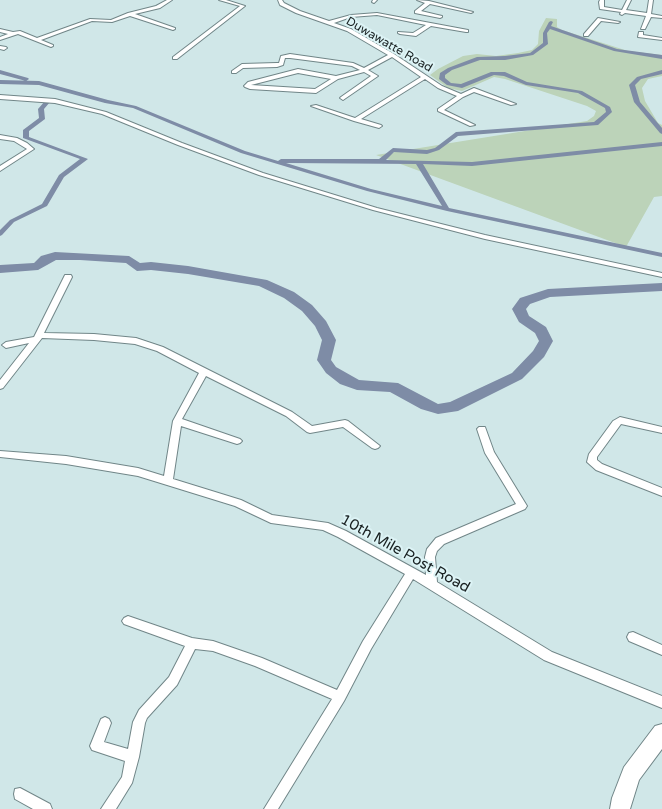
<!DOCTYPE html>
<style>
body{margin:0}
canvas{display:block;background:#d0e7e8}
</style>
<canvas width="662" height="809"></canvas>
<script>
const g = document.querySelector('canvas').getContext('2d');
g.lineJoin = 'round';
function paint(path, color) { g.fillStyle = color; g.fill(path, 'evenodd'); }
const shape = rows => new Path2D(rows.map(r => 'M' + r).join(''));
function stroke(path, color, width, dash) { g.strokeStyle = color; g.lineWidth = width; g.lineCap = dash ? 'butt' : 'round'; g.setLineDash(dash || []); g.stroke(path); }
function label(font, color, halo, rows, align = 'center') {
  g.font = font + ' "Varela Round",sans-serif'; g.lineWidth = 4; g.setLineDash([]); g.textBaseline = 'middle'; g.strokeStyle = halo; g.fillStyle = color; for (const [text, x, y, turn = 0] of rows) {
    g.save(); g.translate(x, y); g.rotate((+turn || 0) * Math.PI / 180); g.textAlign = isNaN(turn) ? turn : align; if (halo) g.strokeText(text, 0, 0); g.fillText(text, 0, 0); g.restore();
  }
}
const green = shape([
 [546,18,557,19,557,27,562,30,628,51,662,55,662,76,648,79,642,88,645,101,658,123,662,125,662,196,654,197,626,247,376,155,587,121,594,116,596,111,587,106,505,79,494,77,462,91,448,88,430,75,438,69,463,56,477,54,496,56,518,53,532,50,538,44,539,31]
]);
const canal = shape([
 [551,21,553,22,551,26,617,49,662,55,662,59,614,51,550,29,547,33,548,44,533,55,505,60,480,60,452,70,445,75,445,78,451,83,461,84,491,72,505,72,527,82,582,91,610,107,612,112,598,125,458,136,439,150,427,154,394,152,386,160,472,162,662,142,662,146,472,166,423,164,449,208,662,253,662,257,447,211,367,191,241,153,133,108,105,103,39,85,0,84,0,80,39,81,108,100,136,106,245,151,278,161,281,159,379,159,393,148,427,150,435,148,456,132,594,122,606,112,605,108,578,93,526,85,504,76,494,75,462,88,447,85,439,79,440,73,448,68,477,57,505,56,530,53,543,43,543,33,549,22,551,21],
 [286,163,416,164,442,206,371,189,286,163],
 [0,70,28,78,29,79,26,81,0,74,0,70],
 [662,70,662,74,641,79,635,85,640,102,662,128,662,134,660,133,634,102,629,85,637,77,662,70],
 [45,101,50,102,44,109,45,119,29,131,29,137,88,159,64,177,47,206,14,222,2,235,0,236,0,230,10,220,42,204,59,175,80,159,23,138,23,130,39,118,38,109,45,101]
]);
const river = shape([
 [55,252,129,256,140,263,151,262,188,266,267,280,294,292,312,305,326,321,336,340,331,360,336,367,359,380,398,383,438,404,450,402,512,373,533,351,539,341,535,333,519,322,512,309,520,298,548,289,662,283,662,291,550,297,530,304,526,309,529,316,546,327,553,341,544,357,522,379,458,411,438,414,421,409,390,392,357,390,340,384,326,373,317,360,322,340,315,326,302,311,284,298,259,286,188,274,151,270,137,271,126,263,80,260,56,260,38,270,0,273,0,265,34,263,41,256,55,252]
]);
const street = shape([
 [167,0,172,0,160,8,135,14,175,28,175,29,173,30,130,16,112,22,92,21,41,40,53,45,53,46,51,47,18,34,0,40,0,37,8,34,0,32,0,29,13,32,20,31,37,38,90,19,111,20,128,13,156,6,167,0],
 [219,0,226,0,245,6,177,59,173,59,173,57,240,6,219,0],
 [278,0,282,0,284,3,300,11,329,21,351,15,377,13,468,30,468,32,466,32,431,26,416,36,400,34,398,33,398,32,413,33,426,25,377,15,351,17,334,23,351,29,394,54,442,86,461,94,474,88,516,104,511,105,474,92,463,97,444,110,475,125,470,126,438,111,438,109,457,96,438,88,425,79,361,119,381,125,382,126,379,128,354,121,311,106,316,105,355,118,421,77,392,57,368,70,378,76,343,100,340,98,341,97,371,76,364,72,338,79,316,93,250,89,245,87,244,86,248,82,298,69,336,76,360,70,352,66,290,58,285,58,283,65,277,67,243,68,236,73,232,73,232,71,242,64,277,63,279,63,281,56,290,54,353,63,364,68,388,55,347,31,296,13,280,5,278,0],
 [298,73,331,79,315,89,251,85,298,73],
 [373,0,377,0,374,3,372,2,373,0],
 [417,0,429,1,473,12,471,13,430,4,421,11,442,16,442,17,440,18,415,13,415,11,425,3,417,0],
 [600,0,604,0,604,7,622,10,627,0,631,0,626,10,647,13,649,0,653,0,651,14,662,16,662,18,651,17,645,29,641,29,646,16,625,13,622,15,620,14,621,12,600,9,599,2,600,0],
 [598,18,620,22,618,23,601,21,588,36,584,36,584,34,598,18],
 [639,32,643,32,643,35,662,38,662,40,638,37,639,32],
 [0,46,6,47,7,48,4,50,0,49,0,46],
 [0,95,55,99,106,112,182,143,263,173,377,208,485,235,662,273,662,277,485,239,373,210,259,175,178,145,102,114,55,103,0,99,0,95],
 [0,135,17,138,27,143,34,149,0,171,0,166,27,149,14,141,0,139,0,135],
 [65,275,71,275,72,277,44,333,94,334,136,338,163,347,292,412,312,426,345,420,348,421,380,446,378,448,375,449,372,448,343,427,310,433,307,432,286,416,206,376,182,419,240,439,242,441,240,443,237,444,181,426,173,479,241,500,272,515,328,523,346,531,426,575,425,557,427,549,436,538,516,504,485,453,477,429,479,427,485,427,494,452,527,506,525,509,444,544,437,551,435,557,437,582,552,652,662,696,662,708,544,660,413,579,371,649,344,701,278,809,264,809,332,699,255,666,213,651,195,649,177,685,147,718,145,723,139,757,132,783,116,809,101,809,122,777,125,761,92,750,90,746,101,719,105,717,109,719,111,723,104,742,128,749,133,722,139,710,169,677,185,646,124,624,122,621,124,618,128,616,192,638,213,641,262,658,337,690,363,641,405,574,338,537,323,530,271,523,235,506,138,476,66,464,0,457,0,451,66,456,138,468,164,476,173,421,199,373,157,351,135,344,94,340,42,338,3,388,0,389,0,380,29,343,6,348,2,345,6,342,34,337,65,275],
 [620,417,662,427,662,433,621,424,597,457,597,460,602,464,662,488,662,496,596,470,587,462,589,454,613,421,620,417],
 [633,632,662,645,662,655,629,641,627,637,629,633,633,632],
 [20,788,50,804,52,809,33,809,15,799,14,794,15,789,20,788]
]);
const primary = shape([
 [662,724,662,749,639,780,630,809,610,809,612,798,624,767,655,726,662,724]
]);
const farStreetnames = [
 ["Duwawatte Road",389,45,30]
];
const streetNames = [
 ["10th Mile Post Road",405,554,29]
];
paint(green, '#bcd3b9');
paint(canal, '#7e8ca6');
paint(river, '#7e8ca6');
stroke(street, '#718688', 2);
stroke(primary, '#718688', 2);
paint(street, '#fff');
paint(primary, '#fff');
label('12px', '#182021', '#ddf4f6', farStreetnames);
label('15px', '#182021', '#ddf4f6', streetNames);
</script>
